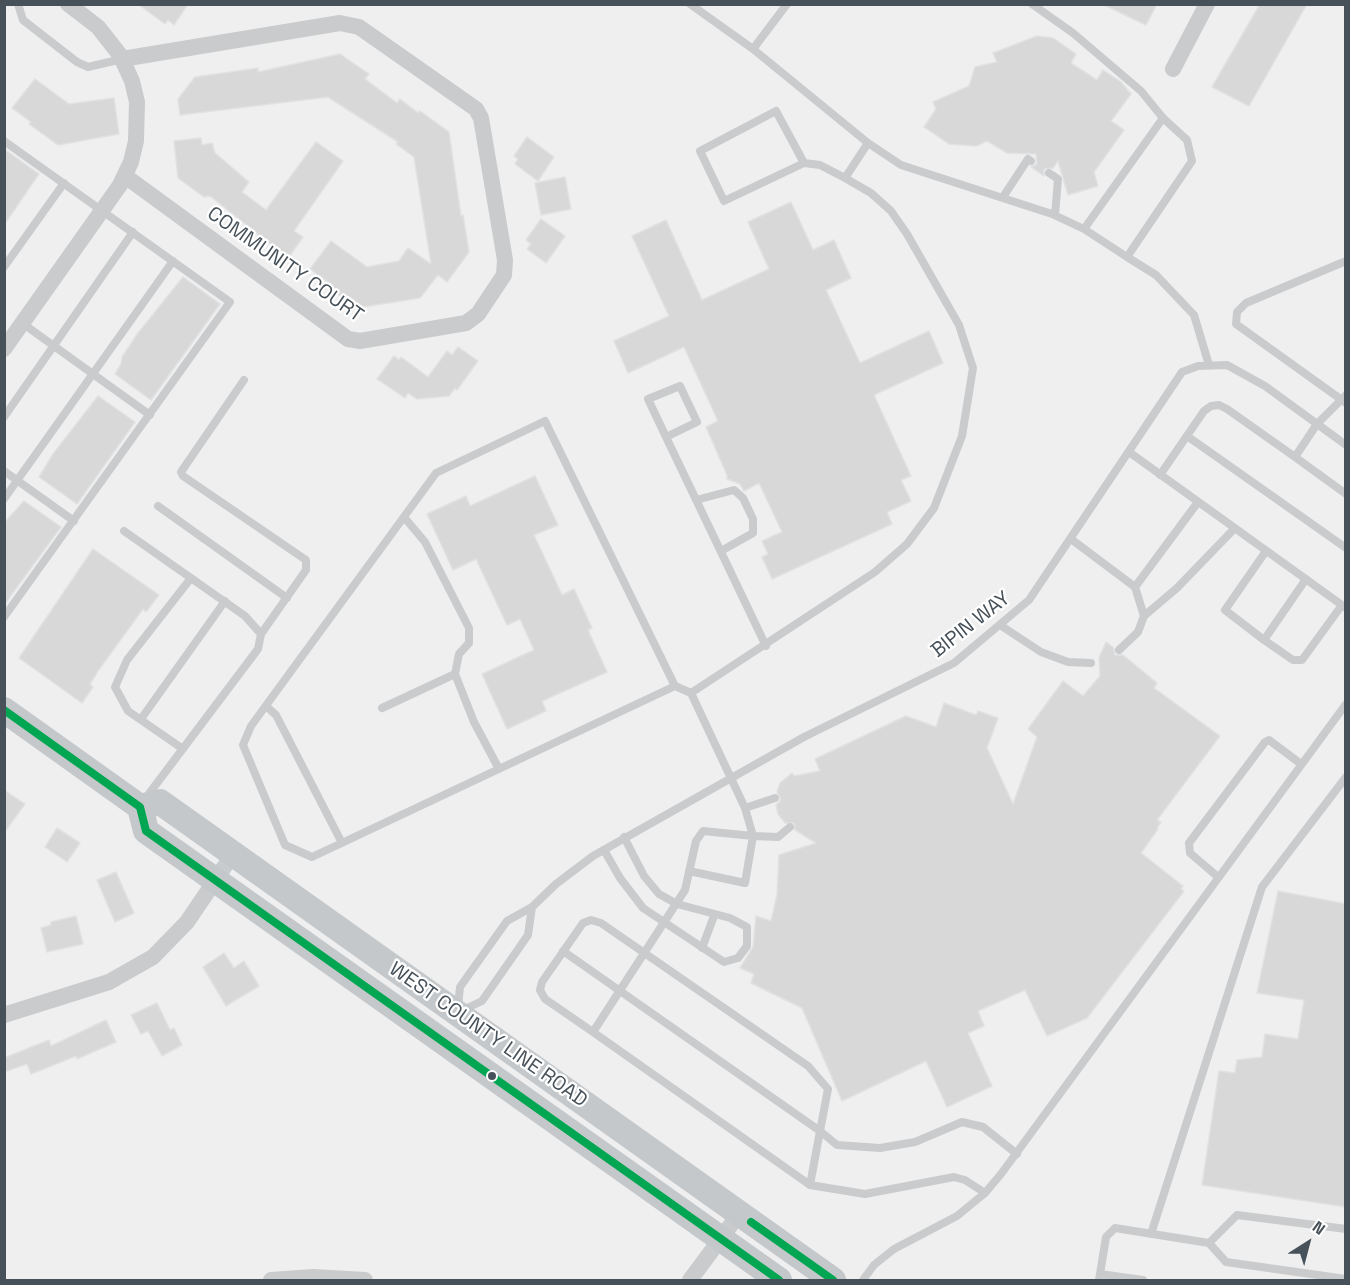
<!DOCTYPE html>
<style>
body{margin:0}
#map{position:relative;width:1350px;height:1285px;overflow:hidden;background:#efefef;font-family:"Space Grotesk",sans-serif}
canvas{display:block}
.frame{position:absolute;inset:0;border:6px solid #475159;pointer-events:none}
.north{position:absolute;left:1278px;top:1213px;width:60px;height:60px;-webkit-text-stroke:4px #fff;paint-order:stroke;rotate:36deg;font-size:16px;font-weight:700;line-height:24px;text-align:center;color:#475159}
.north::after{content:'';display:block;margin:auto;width:21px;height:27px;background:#475159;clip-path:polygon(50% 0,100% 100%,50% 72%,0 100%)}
</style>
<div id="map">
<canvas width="1350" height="1285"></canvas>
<div class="frame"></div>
<div class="north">N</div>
</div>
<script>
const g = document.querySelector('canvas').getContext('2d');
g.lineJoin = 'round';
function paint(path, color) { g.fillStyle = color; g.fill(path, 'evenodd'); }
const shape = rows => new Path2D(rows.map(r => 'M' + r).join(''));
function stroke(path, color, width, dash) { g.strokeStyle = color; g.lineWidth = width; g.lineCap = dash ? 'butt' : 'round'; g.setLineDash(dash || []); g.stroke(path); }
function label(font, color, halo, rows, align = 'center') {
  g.font = font + ' "Space Grotesk",sans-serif'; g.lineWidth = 4.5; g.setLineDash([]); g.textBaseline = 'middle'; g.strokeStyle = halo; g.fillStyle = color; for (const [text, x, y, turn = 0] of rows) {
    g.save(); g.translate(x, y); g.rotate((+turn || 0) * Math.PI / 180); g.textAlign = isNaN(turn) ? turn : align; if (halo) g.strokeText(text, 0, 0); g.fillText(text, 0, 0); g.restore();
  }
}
const building = shape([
 [138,4,188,4,174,25,168,20,165,24,138,4],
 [1102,4,1157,4,1146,25,1102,4],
 [1260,4,1307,4,1249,106,1212,87,1260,4],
 [1037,36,1053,38,1076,54,1071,63,1097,80,1103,70,1121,82,1131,94,1111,121,1124,130,1094,172,1098,186,1068,195,1058,161,1053,168,1044,169,1044,176,1031,167,1037,164,1036,154,1007,153,987,141,976,146,949,144,924,127,936,109,933,102,969,86,975,67,997,62,993,53,1037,36],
 [340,54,369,74,365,79,397,103,400,99,418,113,420,111,449,132,461,216,463,215,469,252,447,282,438,275,420,298,356,308,326,286,328,282,310,269,331,241,367,267,399,261,408,248,431,264,414,157,396,144,398,142,328,97,180,115,178,99,195,77,258,68,258,72,340,54],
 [35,79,69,104,114,98,119,134,58,145,29,124,31,122,12,108,35,79],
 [527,137,554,157,538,181,515,164,518,159,514,156,527,137],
 [201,138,202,145,212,143,215,153,249,182,242,192,266,210,316,142,343,161,294,231,303,237,289,257,257,235,258,234,210,196,204,197,178,178,174,141,201,138],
 [4,149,39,174,4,225,4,149],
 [565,177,571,209,541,215,535,183,565,177],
 [791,202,813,250,834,240,851,278,826,290,860,363,929,331,943,363,874,395,911,476,901,480,911,501,887,512,892,524,772,579,762,557,768,554,762,541,782,532,759,483,744,491,740,484,727,479,727,475,706,427,718,421,684,347,628,373,614,341,669,316,632,236,666,220,702,300,769,269,748,222,791,202],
 [541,219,565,236,546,263,527,249,531,244,526,240,541,219],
 [183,277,220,304,151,400,115,374,121,364,122,357,138,333,183,277],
 [458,347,478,361,457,390,455,388,449,396,417,399,408,393,405,398,377,379,394,356,399,360,401,357,428,377,447,351,452,355,458,347],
 [98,396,135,422,77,504,39,477,53,454,98,396],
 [535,476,558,525,534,535,562,595,574,589,592,628,588,630,607,672,542,701,546,711,507,729,482,674,534,650,520,619,507,625,476,559,453,570,427,514,466,496,470,506,535,476],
 [24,501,61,527,4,605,4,523,24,501],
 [93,549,159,595,146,612,143,609,98,671,90,684,93,687,82,703,19,658,93,549],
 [1106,642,1113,647,1115,655,1123,655,1157,683,1154,688,1220,736,1157,820,1161,822,1157,828,1158,829,1141,853,1183,886,1181,889,1184,891,1087,1018,1047,1036,1025,990,978,1011,984,1026,968,1033,992,1086,947,1107,926,1061,842,1101,802,1008,751,983,754,974,740,968,753,947,756,916,771,921,777,895,779,855,816,843,795,830,794,823,785,823,778,814,776,805,781,800,777,792,780,783,792,773,794,776,820,771,815,759,906,716,936,727,944,703,976,715,978,711,998,718,987,748,1013,804,1037,737,1028,729,1063,681,1083,696,1100,676,1099,658,1106,642],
 [4,790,25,804,4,833,4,790],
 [57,828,80,843,67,862,45,847,57,828],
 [116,872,134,913,115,922,97,880,116,872],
 [1278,891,1346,904,1346,1207,1202,1185,1219,1071,1235,1073,1237,1060,1262,1057,1265,1034,1298,1039,1304,1000,1257,993,1278,891],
 [76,916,83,944,47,952,41,928,51,925,51,922,76,916],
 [224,953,234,968,244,961,259,986,226,1006,203,967,224,953],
 [157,1003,170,1030,174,1028,182,1045,162,1056,148,1031,141,1034,131,1015,157,1003],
 [106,1020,116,1042,77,1059,76,1056,31,1074,27,1064,4,1072,4,1058,49,1040,51,1046,106,1020]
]);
const service = shape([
 [18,4,23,20,77,62,88,67,122,59],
 [690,4,753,49,787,4],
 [1032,4,1073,33,1141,91,1163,118,1187,140,1192,161,1127,257,1156,275,1194,315,1209,365],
 [753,49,868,143,901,165,1052,214,1084,229,1127,257],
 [4,141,230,302,4,617],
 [1049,173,1058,179,1055,215],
 [845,178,868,143],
 [1003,197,1028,159,1031,161],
 [1084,229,1163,118],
 [1346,261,1246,303,1237,312,1236,324,1346,403],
 [4,267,64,183],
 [22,323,150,415],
 [244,380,181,472,183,476,306,560,306,570,261,634],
 [4,417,133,232],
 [1187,436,1346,548],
 [666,437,697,422,680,386,648,399,666,437,766,646],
 [1129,452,1346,608],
 [1295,457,1346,494],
 [4,471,74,521],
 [1160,475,1204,411,1211,406,1219,405,1227,409,1295,457,1317,424,1346,395],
 [4,499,173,261],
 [696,500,734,490,743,498,753,519,753,533,721,551],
 [158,506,287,598],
 [404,517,425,542,469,628,469,643,459,654,455,674,474,722,499,769],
 [124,531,245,616,261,634,258,649,145,799],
 [1071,539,1135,587,1144,616,1138,632,1119,650],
 [1266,551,1225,610,1264,640,1293,660,1302,660,1342,605],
 [1135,587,1198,502],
 [1144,616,1177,588,1234,529],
 [1000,625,1041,652,1068,662,1091,663],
 [1264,640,1306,579],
 [675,686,312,857,285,845,243,745,251,726,436,473,545,421,675,686,691,693,745,808,753,836,703,831,696,841,685,890,593,1032,810,1185,865,1194,954,1177,965,1180,985,1193],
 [691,693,875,572,907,544,934,508,962,436,973,368,959,325,907,234,891,211,871,193,845,178,820,165,804,163,724,201,700,151,776,111,804,163],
 [266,706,276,715,342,843],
 [382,708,455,674],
 [141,719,225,601],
 [183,749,128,711,115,687,127,660,191,578],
 [745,808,775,798],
 [604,850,620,878,643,908,724,962,738,958,747,946,747,927,730,918,677,904,659,894,644,876,624,837],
 [689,871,745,883,753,836,778,837,790,827],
 [1218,877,1190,853,1189,843,1265,742,1269,740,1301,764],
 [702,948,714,916],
 [563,951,820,1131,810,1185],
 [458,1007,460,987,507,921,532,907,556,884,593,856,804,737,954,663,1029,600,1182,372,1198,366,1227,365,1265,386,1346,445],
 [461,1011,482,1001,528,935,532,907],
 [593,1032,545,999,540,990,542,982,583,923,591,920,601,923,808,1066,828,1089,820,1131,837,1145,880,1148,915,1142,962,1122,983,1127,1017,1154],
 [1151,1234,1262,887,1346,777],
 [1209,1243,1237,1215,1346,1229],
 [1100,1274,1106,1237,1115,1228,1209,1243,1226,1262,1346,1279],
 [863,1280,874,1265,894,1249,957,1216,985,1193,1001,1174,1346,704],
 [1099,1280,1100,1274,1143,1280]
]);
const minor = shape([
 [122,59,340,23,359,27,476,109,481,118,505,260,504,275,478,314,466,323,360,341,348,339,125,176],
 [1173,69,1207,4],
 [4,349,120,185,131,162,136,141,137,102,132,81,120,55,98,27,68,4],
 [4,1015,109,982,153,957,187,922,233,854],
 [271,1280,313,1277,365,1280],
 [690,1280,739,1214]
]);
const primary = shape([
 [4,710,140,807,146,831,779,1280],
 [140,807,160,802,833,1280]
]);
const bus1 = shape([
 [4,710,140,807,146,831,779,1280],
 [751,1222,833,1280]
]);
const markers = [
 [492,1076,5,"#475159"]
];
const streetNames = [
 ["COMMUNITY COURT",285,265,35],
 ["BIPIN WAY",971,625,-38],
 ["WEST COUNTY LINE ROAD",488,1035,35]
];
paint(building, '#d8d8d9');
stroke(building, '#e0e1e2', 1.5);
stroke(service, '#c9cbcd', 8);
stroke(minor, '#c9cbcd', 16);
stroke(primary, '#c5c8ca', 26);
stroke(bus1, '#00a651', 8);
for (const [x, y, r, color] of markers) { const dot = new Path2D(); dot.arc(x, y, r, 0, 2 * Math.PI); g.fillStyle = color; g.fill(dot); stroke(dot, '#fff', 2); }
label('20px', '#475159', '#fff', streetNames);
</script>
